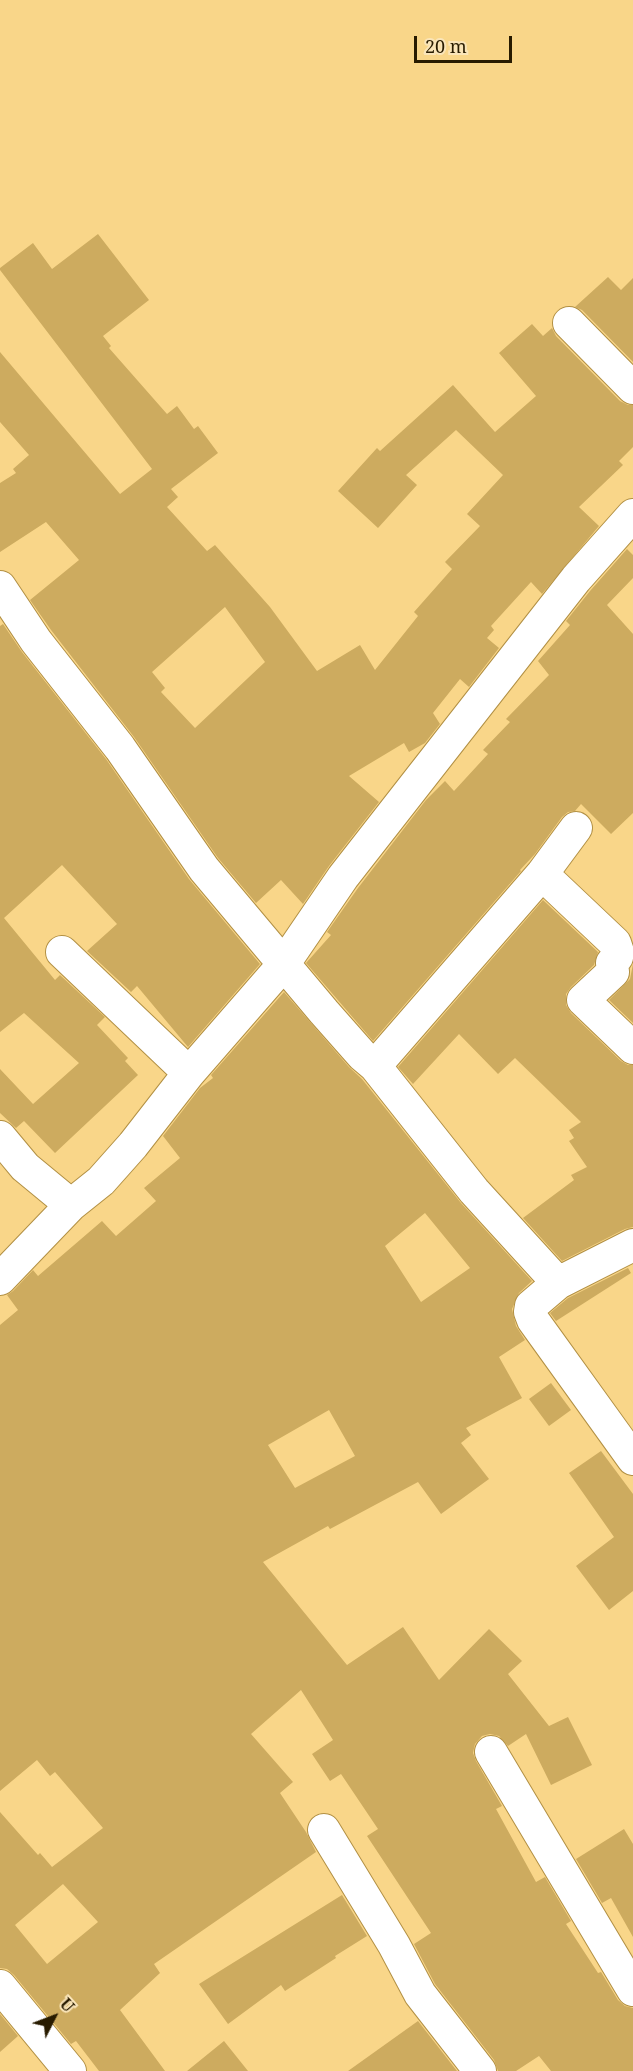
<!DOCTYPE html>
<style>
body{margin:0}
#map{position:relative;width:633px;height:2071px;overflow:hidden;background:#f9d689;font-family:"Noto Serif",serif}
canvas{display:block}
.north{position:absolute;left:24px;top:1987px;width:60px;height:60px;-webkit-text-stroke:4px #fae5b9;paint-order:stroke;rotate:48deg;font-size:16px;font-weight:700;line-height:24px;text-align:center;color:#281b00}
.north::after{content:'';display:block;margin:auto;width:21px;height:27px;background:#281b00;clip-path:polygon(50% 0,100% 100%,50% 72%,0 100%)}
.scale{position:absolute;left:414px;top:36px;width:98px;height:27px;box-sizing:border-box;border:3px solid #281b00;border-top:0;padding-left:8px;font-size:18px;line-height:21px;white-space:nowrap;color:#281b00;-webkit-text-stroke:4px #fae5b9;paint-order:stroke}
</style>
<div id="map">
<canvas width="633" height="2071"></canvas>
<div class="north">U</div>
<div class="scale">20 m</div>
</div>
<script>
const g = document.querySelector('canvas').getContext('2d');
g.lineJoin = 'round';
function paint(path, color) { g.fillStyle = color; g.fill(path, 'evenodd'); }
const shape = rows => new Path2D(rows.map(r => 'M' + r).join(''));
function stroke(path, color, width, dash) { g.strokeStyle = color; g.lineWidth = width; g.lineCap = dash ? 'butt' : 'round'; g.setLineDash(dash || []); g.stroke(path); }
const building = shape([
 [98,234,149,300,103,336,111,346,109,348,167,414,177,406,194,429,198,426,218,453,171,489,178,497,167,507,207,551,215,545,270,607,317,671,360,645,375,670,418,616,414,612,452,569,445,562,480,526,467,514,503,475,456,430,406,475,417,485,378,528,338,491,377,448,380,451,453,385,495,432,536,396,499,353,532,324,543,336,552,328,556,336,620,401,628,405,633,405,633,447,619,461,623,465,579,507,599,526,542,594,531,582,491,626,494,630,487,638,499,648,469,687,460,679,433,713,440,724,425,743,409,752,404,743,349,776,379,802,329,866,303,904,281,880,256,903,218,858,134,737,51,630,30,600,79,560,46,522,0,552,0,483,16,473,13,469,29,455,0,422,0,352,120,494,152,469,0,270,0,268,33,243,52,269],
 [225,607,265,662,195,728,161,692,165,688,152,672],
 [608,277,621,290,633,278,633,362,582,310,575,307],
 [627,549,633,555,633,578,607,605,633,634,633,813,611,834,581,804,575,811,568,812,562,817,535,854,520,870,521,871,373,1041,306,963,331,935,327,932,358,888,426,800,445,781,454,791,488,754,483,750,510,722,506,719,549,675,538,661,570,625,566,621,590,591],
 [3,624,22,652,106,759,189,879,260,964,188,1047,137,986,131,992,87,951,117,924,62,865,4,918,55,980,60,975,105,1017,97,1025,128,1058,125,1061,138,1075,55,1153,24,1121,16,1128,0,1113,0,1069,33,1104,79,1063,24,1013,0,1032,0,626],
 [543,900,598,952,594,965,571,987,566,994,566,1005,571,1013,621,1061,628,1065,633,1065,633,1227,625,1229,562,1261,523,1218,574,1180,571,1175,587,1167,569,1141,574,1138,569,1130,581,1122,515,1058,498,1074,459,1034,413,1084,398,1067],
 [633,964,633,1023,609,1000,630,979],
 [284,992,349,1067,362,1079,461,1203,532,1281,519,1293,512,1309,516,1326,525,1340,499,1357,522,1398,466,1428,471,1435,461,1443,489,1479,441,1514,418,1482,330,1529,328,1526,263,1562,347,1665,403,1627,439,1680,489,1629,522,1661,508,1674,549,1726,568,1717,592,1765,551,1785,526,1734,508,1746,499,1736,490,1734,482,1736,475,1744,473,1753,476,1761,502,1806,496,1809,536,1882,545,1877,571,1921,566,1924,598,1973,601,1972,618,2000,625,2006,633,2008,633,2071,551,2071,539,2056,516,2071,498,2071,494,2060,435,1984,414,1944,431,1933,367,1836,378,1829,341,1774,330,1781,312,1754,333,1740,301,1690,251,1734,293,1782,280,1793,306,1832,316,1852,154,1964,160,1973,120,2010,165,2071,99,2071,76,2041,71,2044,14,1975,7,1969,0,1968,0,1812,38,1855,40,1853,52,1867,103,1828,55,1772,50,1776,37,1760,0,1791,0,1325,18,1310,7,1295,13,1291,33,1270,38,1276,102,1221,116,1236,156,1201,144,1188,180,1158,163,1136,200,1088,213,1078,211,1075],
 [425,1213,470,1268,421,1302,385,1246],
 [329,1410,355,1456,295,1488,268,1445],
 [63,1884,98,1922,47,1964,15,1925],
 [628,1268,631,1273,556,1321,550,1313,568,1298],
 [551,1383,571,1410,549,1426,529,1399],
 [601,1451,633,1494,633,1591,609,1610,576,1566,614,1537,569,1473],
 [624,1829,633,1844,633,1937,611,1898,602,1903,576,1859],
 [342,1895,367,1936,335,1956,336,1958,285,1991,281,1985,228,2024,199,1984],
 [0,2014,18,2036,0,2052],
 [418,2021,457,2071,348,2071],
 [224,2041,248,2071,187,2071]
]);
const street = shape([
 [569,323,633,388],
 [0,587,36,641,120,748,204,869,324,1012,362,1055,375,1066,474,1191,558,1283,531,1306,530,1312,533,1320,633,1459],
 [542,874,615,943,618,952,617,957,612,963,613,972,583,1000,633,1048],
 [62,952,189,1073],
 [375,1066,542,874,576,828],
 [0,1137,25,1167,71,1205],
 [0,1279,71,1205,101,1181,133,1145,189,1073,283,965,343,877,576,579,633,515],
 [558,1283,633,1245],
 [491,1752,633,1990],
 [324,1830,394,1945,420,1994,480,2071],
 [0,1986,70,2071]
]);
paint(building, '#cdab5f');
stroke(street, '#b29044', 34);
stroke(street, '#fff', 32);
</script>
